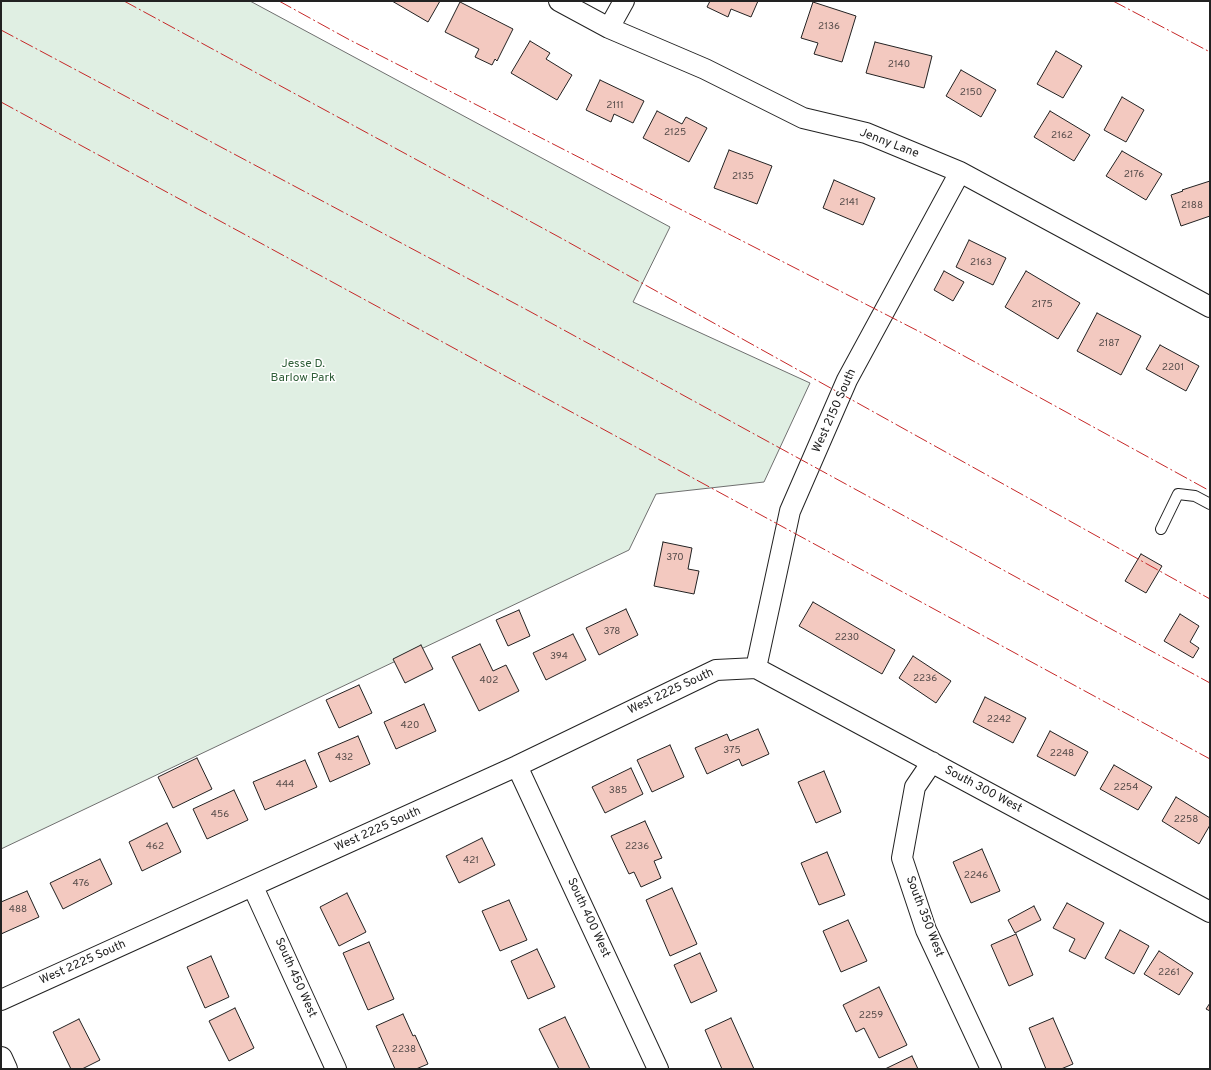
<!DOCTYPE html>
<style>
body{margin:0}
#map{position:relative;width:1211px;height:1070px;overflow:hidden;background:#fff;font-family:Overpass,sans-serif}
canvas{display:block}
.frame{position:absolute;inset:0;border:2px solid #222;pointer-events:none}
</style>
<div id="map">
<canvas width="1211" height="1070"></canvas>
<div class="frame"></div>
</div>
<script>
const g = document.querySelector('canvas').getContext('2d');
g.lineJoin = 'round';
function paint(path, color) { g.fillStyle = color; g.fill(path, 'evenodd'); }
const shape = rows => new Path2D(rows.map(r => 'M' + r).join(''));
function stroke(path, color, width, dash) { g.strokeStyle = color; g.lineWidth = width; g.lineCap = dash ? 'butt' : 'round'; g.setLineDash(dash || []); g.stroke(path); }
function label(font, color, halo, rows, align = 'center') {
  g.font = font + ' Overpass,sans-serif'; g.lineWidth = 3; g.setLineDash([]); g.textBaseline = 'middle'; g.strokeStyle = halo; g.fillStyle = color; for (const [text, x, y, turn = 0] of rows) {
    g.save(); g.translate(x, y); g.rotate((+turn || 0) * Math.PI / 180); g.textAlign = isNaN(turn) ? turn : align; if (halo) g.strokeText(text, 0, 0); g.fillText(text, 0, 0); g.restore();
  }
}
const green = shape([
 [1,1,250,1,670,227,633,302,810,383,764,482,656,494,629,550,1,849,1,1]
]);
const building = shape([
 [392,1,440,1,428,22,392,1],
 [710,1,758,1,751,17,731,9,728,17,707,7,710,1],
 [460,2,513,29,497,61,495,59,492,65,475,57,479,49,445,32,460,2],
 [813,2,856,16,842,62,814,54,818,43,801,38,813,2],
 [530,41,550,53,546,59,572,75,557,100,511,73,530,41],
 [875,42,932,56,924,88,866,73,875,42],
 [1056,51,1082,66,1063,98,1037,84,1056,51],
 [961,70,996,90,981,117,946,96,961,70],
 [600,80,644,101,633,123,614,114,611,122,586,110,600,80],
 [1122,97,1144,110,1126,142,1104,130,1122,97],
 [657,111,682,124,686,117,707,128,689,162,643,138,657,111],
 [1050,111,1090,135,1074,161,1034,137,1050,111],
 [729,150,772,166,757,204,714,188,729,150],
 [1122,151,1162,174,1146,200,1106,176,1122,151],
 [834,180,875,198,863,225,823,208,834,180],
 [1210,181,1210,216,1181,226,1171,195,1183,191,1182,190,1210,181],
 [969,240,1006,258,993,285,956,267,969,240],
 [944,271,964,282,953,301,934,290,944,271],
 [1026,271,1080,303,1058,339,1005,307,1026,271],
 [1097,313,1141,336,1121,375,1077,351,1097,313],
 [1160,345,1199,366,1186,391,1146,369,1160,345],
 [663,542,692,548,688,569,699,571,694,594,654,586,663,542],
 [1141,554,1162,566,1146,593,1125,581,1141,554],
 [813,602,895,650,882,674,799,626,813,602],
 [626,609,638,635,599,655,586,628,626,609],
 [519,610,530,636,508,646,496,620,519,610],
 [1180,614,1199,626,1190,642,1199,648,1193,658,1164,641,1180,614],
 [573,634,586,660,546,680,533,653,573,634],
 [480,644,493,671,506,665,519,691,479,711,452,657,480,644],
 [421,645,433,669,405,683,393,659,421,645],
 [913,656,951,681,936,703,899,678,913,656],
 [359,685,372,713,339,728,326,700,359,685],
 [985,697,1026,718,1013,743,973,722,985,697],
 [424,704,436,731,396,749,384,722,424,704],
 [758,729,769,754,742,766,739,759,707,774,695,748,727,734,730,741,758,729],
 [1050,731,1088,752,1075,776,1037,756,1050,731],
 [358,736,370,764,330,782,318,753,358,736],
 [670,745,684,777,652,792,637,760,670,745],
 [197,758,212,789,173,808,158,777,197,758],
 [305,760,317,787,265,810,253,782,305,760],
 [1114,765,1152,787,1138,810,1100,789,1114,765],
 [631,768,643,794,605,813,592,787,631,768],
 [824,771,841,812,816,823,798,782,824,771],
 [234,790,248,820,207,839,193,809,234,790],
 [1176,797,1210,818,1210,825,1199,844,1162,821,1176,797],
 [645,821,662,858,654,861,661,878,641,887,634,872,629,874,611,836,645,821],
 [167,823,181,852,142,871,129,842,167,823],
 [482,838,495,865,459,883,446,856,482,838],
 [982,849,1000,891,971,903,953,862,982,849],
 [827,852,845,895,819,905,801,863,827,852],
 [100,859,112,884,63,909,50,883,100,859],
 [672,888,697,944,670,956,646,900,672,888],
 [27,891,39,917,1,934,1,902,27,891],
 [347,893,366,932,339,946,320,907,347,893],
 [509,900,527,940,500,951,482,911,509,900],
 [1067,903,1104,923,1085,959,1069,951,1075,939,1053,928,1067,903],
 [1034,906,1041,920,1015,933,1008,920,1034,906],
 [848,920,867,961,841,972,823,931,848,920],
 [1120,930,1149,946,1134,974,1105,958,1120,930],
 [1016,934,1033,975,1009,986,991,945,1016,934],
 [369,942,394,999,368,1010,343,953,369,942],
 [537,949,555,987,528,999,511,961,537,949],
 [1159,951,1193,973,1179,995,1144,974,1159,951],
 [700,953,717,991,691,1003,674,965,700,953],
 [211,956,229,997,205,1008,187,967,211,956],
 [879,987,907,1045,879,1058,864,1028,856,1032,843,1005,879,987],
 [1210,1003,1210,1011,1206,1009,1210,1003],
 [235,1008,254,1048,229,1061,209,1021,235,1008],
 [403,1014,413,1036,415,1035,428,1064,416,1069,395,1069,376,1026,403,1014],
 [565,1017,590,1069,559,1069,539,1029,565,1017],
 [731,1018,754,1069,722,1069,705,1030,731,1018],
 [1053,1018,1073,1064,1061,1069,1046,1069,1029,1028,1053,1018],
 [79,1019,100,1060,82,1069,71,1069,53,1032,79,1019],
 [912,1056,918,1069,885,1069,912,1056]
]);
const service = shape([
 [1161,529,1178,494,1195,496,1210,504]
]);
const minor = shape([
 [559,1,609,28,705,69,803,118,866,133,960,172,1210,307],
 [609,28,624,1],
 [756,668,790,511,847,380,960,172],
 [756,668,1210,912],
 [932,762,915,787,902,858,926,930,991,1069],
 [517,766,658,1069],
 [253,887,336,1069],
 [1,1000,517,766,716,670,756,668]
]);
const tertiary = shape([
 [1,1058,6,1069]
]);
const power = shape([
 [124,1,559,237,1210,599],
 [279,1,348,39,924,334,1210,491],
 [1113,1,1210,52],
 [1,30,529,311,1210,683],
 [1,102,1210,759]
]);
const numberNames = [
 ["2136",829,27],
 ["2140",899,65],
 ["2150",971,93],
 ["2111",615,106],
 ["2125",675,133],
 ["2162",1062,136],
 ["2176",1134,175],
 ["2135",743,177],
 ["2141",849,203],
 ["2188",1192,206],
 ["2163",981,263],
 ["2175",1042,305],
 ["2187",1109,344],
 ["2201",1173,368],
 ["370",675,558],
 ["378",612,632],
 ["2230",847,638],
 ["394",559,657],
 ["2236",925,679],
 ["402",489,681],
 ["2242",999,720],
 ["420",410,726],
 ["375",732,751],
 ["2248",1062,754],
 ["432",344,758],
 ["444",285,785],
 ["2254",1126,788],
 ["385",618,791],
 ["456",220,815],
 ["2258",1186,820],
 ["462",155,847],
 ["2236",637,847],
 ["421",471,861],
 ["2246",976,876],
 ["476",81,884],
 ["488",18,910],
 ["2261",1169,973],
 ["2259",871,1016],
 ["2238",404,1050]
];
const streetNames = [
 ["Jenny Lane",889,144,21],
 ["West 2150 South",835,411,-66],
 ["West 2225 South",671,692,-25],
 ["South 300 West",983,790,28],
 ["West 2225 South",378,830,-24],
 ["South 350 West",924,917,69],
 ["South 400 West",588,918,65],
 ["West 2225 South",83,963,-24],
 ["South 450 West",295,978,66]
];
const parkNames = [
 ["Jesse D.",303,365],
 ["Barlow Park",303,379]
];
paint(green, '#e0efe3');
stroke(green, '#6f6f6f', 1);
paint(building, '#f3c9c0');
stroke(building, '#222', 1);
stroke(service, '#222', 12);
stroke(minor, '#222', 22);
stroke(tertiary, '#222', 24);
stroke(service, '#fff', 10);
stroke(minor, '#fff', 20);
stroke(tertiary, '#fff', 22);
stroke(power, '#c62828', 1, [14, 3, 2, 3]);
label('10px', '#564c4a', null, numberNames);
label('12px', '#222', '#fff', streetNames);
label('12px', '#2f5e38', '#fff', parkNames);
</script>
